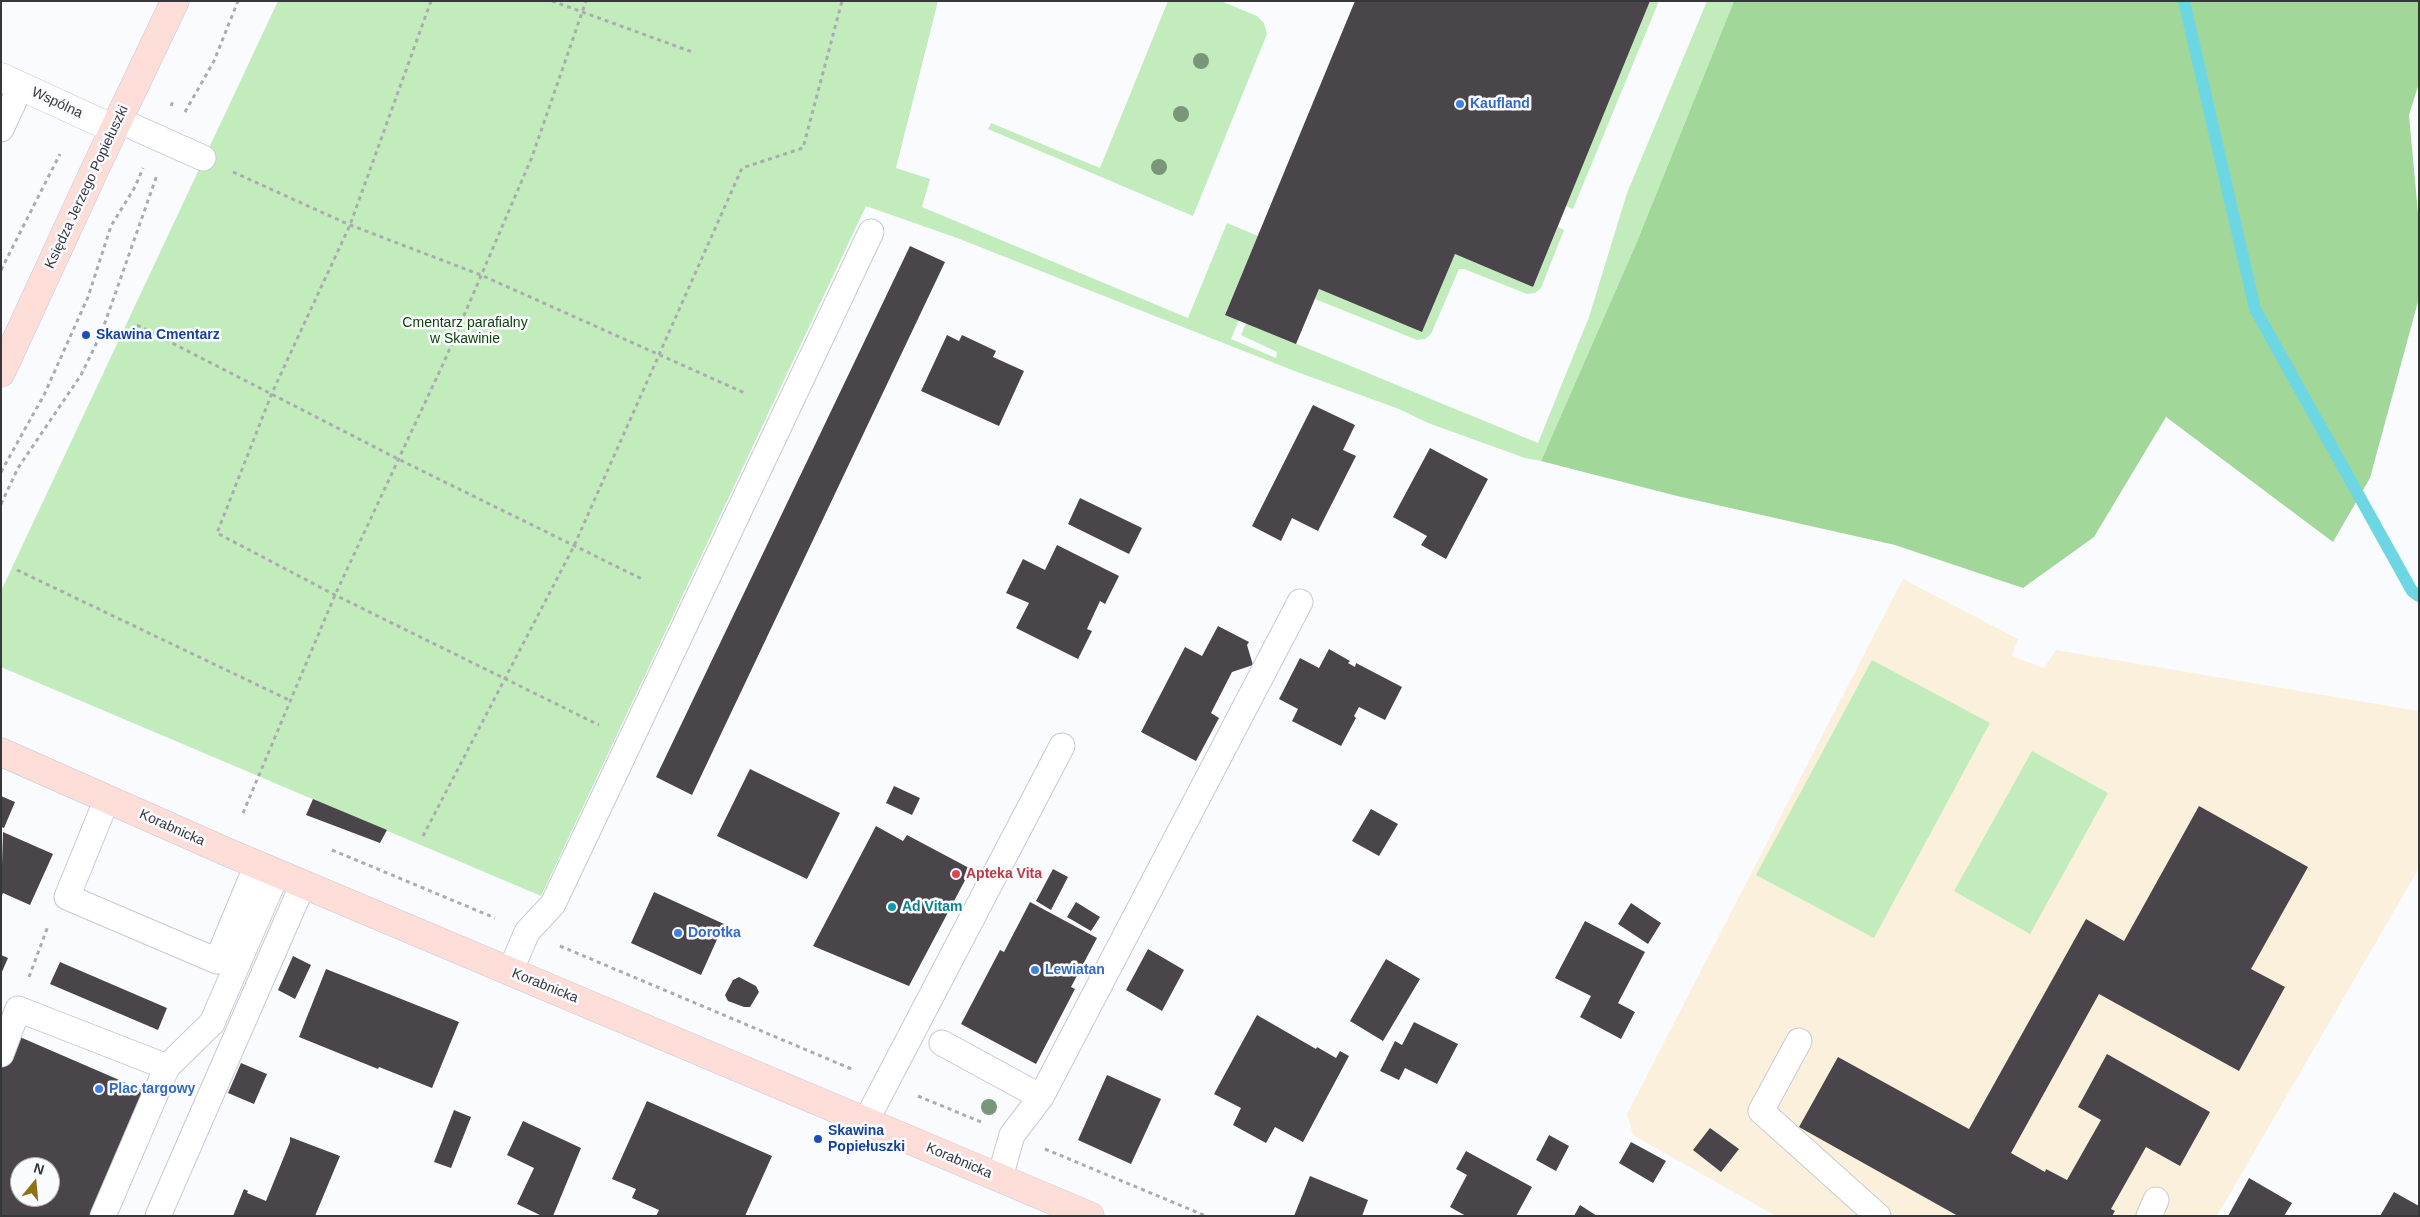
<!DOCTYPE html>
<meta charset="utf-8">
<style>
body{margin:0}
#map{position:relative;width:2420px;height:1217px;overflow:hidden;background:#fafbff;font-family:Arial,sans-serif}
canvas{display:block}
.frame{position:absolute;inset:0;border:2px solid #36373a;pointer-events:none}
.north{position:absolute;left:10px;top:1157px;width:50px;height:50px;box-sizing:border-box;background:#fafbff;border:1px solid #acadb0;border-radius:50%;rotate:17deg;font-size:14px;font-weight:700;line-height:20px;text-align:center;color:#36373a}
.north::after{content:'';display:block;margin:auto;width:18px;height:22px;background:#8d7216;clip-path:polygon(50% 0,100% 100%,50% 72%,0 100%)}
</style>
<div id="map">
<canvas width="2420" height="1217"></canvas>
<div class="frame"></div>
<div class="north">N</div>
</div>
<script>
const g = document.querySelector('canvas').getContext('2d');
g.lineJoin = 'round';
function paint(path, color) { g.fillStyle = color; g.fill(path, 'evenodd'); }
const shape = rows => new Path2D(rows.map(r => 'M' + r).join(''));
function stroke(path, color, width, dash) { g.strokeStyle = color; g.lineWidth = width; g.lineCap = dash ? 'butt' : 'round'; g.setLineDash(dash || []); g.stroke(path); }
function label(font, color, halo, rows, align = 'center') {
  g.font = font + ' Arial,sans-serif'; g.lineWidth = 5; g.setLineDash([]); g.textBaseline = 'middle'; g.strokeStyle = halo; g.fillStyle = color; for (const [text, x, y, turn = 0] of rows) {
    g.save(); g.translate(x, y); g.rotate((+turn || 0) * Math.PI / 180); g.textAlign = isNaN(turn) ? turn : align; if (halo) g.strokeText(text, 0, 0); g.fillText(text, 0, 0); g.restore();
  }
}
const education = shape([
 [1903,579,2018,639,2012,656,2044,668,2056,650,2419,711,2419,868,2217,1216,1776,1216,1633,1135,1627,1114]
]);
const green = shape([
 [278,1,938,1,896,168,930,179,922,207,1188,318,1227,223,1258,236,1225,314,1239,320,1231,339,1276,358,1277,352,1241,335,1246,323,1538,443,1589,317,1627,193,1707,1,1734,1,1636,244,1541,461,1525,458,1428,423,1399,409,1297,372,957,238,866,206,541,896,1,667,1,591],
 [1168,1,1221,1,1257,16,1264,23,1267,34,1193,216,988,129,991,123,1100,168],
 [1650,1,1659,1,1573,209,1566,206],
 [1558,227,1564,230,1541,288,1535,293,1527,294,1464,269,1459,269,1431,334,1425,339,1417,340,1315,299,1319,289,1422,332,1455,254,1533,287],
 [1872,660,1990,723,1874,938,1756,875],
 [2032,751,2108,793,2030,934,1954,891]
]);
const forest = shape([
 [1734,1,2419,1,2419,83,2409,115,2419,224,2419,298,2370,478,2333,542,2166,417,2094,537,2023,588,1895,545,1677,496,1541,461,1636,244]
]);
const stream = shape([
 [2184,1,2255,309,2412,591,2419,596]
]);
const building = shape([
 [1355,1,1650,1,1533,287,1455,254,1422,332,1319,289,1296,344,1225,315],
 [910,246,945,262,692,795,656,777],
 [947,335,959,341,962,335,996,351,993,357,1024,371,999,426,921,391],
 [1313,405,1355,425,1343,450,1356,456,1318,531,1292,518,1281,541,1252,526],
 [1430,448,1488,479,1446,559,1421,545,1427,536,1393,517],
 [1080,498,1142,528,1129,554,1068,524],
 [1057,545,1119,576,1105,604,1100,601,1087,629,1092,631,1078,659,1016,628,1029,603,1006,593,1023,559,1045,570],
 [1218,626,1249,642,1247,645,1253,665,1232,672,1211,713,1219,718,1196,761,1141,732,1185,647,1202,656],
 [1329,649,1350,661,1348,663,1355,667,1356,663,1402,687,1385,720,1359,707,1354,716,1356,718,1341,746,1292,721,1298,709,1279,699,1300,658,1319,668],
 [750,769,840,813,807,879,717,836],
 [894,786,920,798,912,815,886,803],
 [1,796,15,802,4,828,1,827],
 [313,799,387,830,380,843,306,815],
 [2199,806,2308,867,2251,969,2285,987,2239,1071,2099,994,2011,1153,2045,1172,2046,1169,2067,1180,2101,1120,2078,1107,2107,1054,2210,1112,2180,1166,2146,1147,2111,1209,2115,1211,2112,1216,1958,1216,1799,1127,1838,1057,1969,1129,2086,919,2124,941],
 [1371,809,1398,824,1379,856,1352,841],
 [876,826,903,841,907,835,971,869,909,986,813,946],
 [3,832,53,854,30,905,3,893,1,897],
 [1053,869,1068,877,1051,910,1036,901],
 [654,892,724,924,701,975,631,943],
 [1030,902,1097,938,1071,987,1075,989,1036,1064,961,1024,1000,950,1004,952],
 [1076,902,1100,917,1091,931,1067,917],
 [1631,903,1661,923,1648,944,1618,924],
 [1585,921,1645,952,1618,1003,1635,1012,1621,1039,1580,1017,1591,996,1555,978],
 [1148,949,1184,970,1162,1011,1126,990],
 [1,955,8,958,1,974],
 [293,956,311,965,295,999,278,990],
 [1386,959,1420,979,1383,1041,1350,1021],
 [60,962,167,1008,158,1030,50,984],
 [326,969,459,1022,432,1088,379,1067,378,1069,299,1037],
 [739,977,756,986,759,992,750,1007,744,1007,728,1001,725,995,733,980],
 [1257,1015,1316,1049,1317,1047,1336,1058,1340,1051,1349,1056,1303,1142,1275,1127,1266,1143,1233,1125,1241,1108,1214,1094],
 [1414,1022,1458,1044,1437,1084,1405,1068,1399,1080,1380,1071,1395,1041,1402,1045],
 [13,1034,147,1092,93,1216,1,1216,1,1061],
 [20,1167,50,1167,50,1197,20,1197],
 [241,1063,267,1074,254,1104,228,1093],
 [1107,1075,1161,1099,1131,1164,1078,1140],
 [647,1101,772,1156,745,1216,656,1216,659,1210,632,1198,636,1189,612,1179],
 [454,1110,471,1117,451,1168,434,1162],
 [523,1121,581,1148,553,1216,542,1216,517,1204,534,1168,507,1155],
 [1710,1128,1739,1149,1721,1172,1693,1150],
 [1549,1135,1569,1146,1556,1171,1536,1160],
 [290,1137,340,1156,315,1216,233,1216,244,1189,248,1191,247,1193,266,1201,290,1142],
 [1631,1142,1666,1161,1653,1183,1619,1163],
 [1466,1151,1532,1187,1516,1216,1466,1216,1450,1207,1467,1175,1456,1169],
 [1310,1176,1368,1200,1362,1216,1294,1216],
 [2249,1178,2292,1203,2284,1216,2228,1216],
 [2394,1192,2419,1206,2419,1216,2380,1216],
 [1580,1205,1597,1216,1574,1216]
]);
const path = shape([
 [431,1,350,225,272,393,217,533,335,595,599,725],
 [552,1,695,53],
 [171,106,174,99],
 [185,112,214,61,238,1],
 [233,172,350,225,481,275,747,394],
 [1,270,60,154],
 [137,325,398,459,642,579],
 [1,472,44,395,88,297,111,226,135,187,143,168],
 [1,504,18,468,81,375,101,334,157,175],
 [17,570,289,700],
 [243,813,335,595,444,362,532,157,586,1],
 [423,836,574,546,742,168,803,148,842,1],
 [332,850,495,918],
 [560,946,854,1070],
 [29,977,48,926],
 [918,1096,981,1122],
 [1045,1149,1206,1216]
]);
const lane = shape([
 [118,120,203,158],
 [1,129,21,86],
 [107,799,67,897,217,961,257,865],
 [510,972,527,932,553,904,871,232],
 [1799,1041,1761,1111,1878,1216],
 [942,1043,1041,1097],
 [1,1054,18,1009,167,1067],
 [866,1121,1062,746],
 [1000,1177,1012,1135,1041,1097,1300,602],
 [103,1216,167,1067,212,1023,277,873],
 [158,1216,303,884],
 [2149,1216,2156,1200]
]);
const street = shape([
 [1,77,114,129]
]);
const secondary = shape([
 [1,373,95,169,175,1],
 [1,752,227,852,1090,1216]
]);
const trees = [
 [1201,61],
 [1181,114],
 [1159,167],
 [989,1107]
];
const markers = [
 [1460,104,5,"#3f7fe0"],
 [86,335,5,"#1a4fb4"],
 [956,874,5,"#e0444e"],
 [892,907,5,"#0f9aa8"],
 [678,933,5,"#3f7fe0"],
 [1035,970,5,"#3f7fe0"],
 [99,1089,5,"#3f7fe0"],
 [818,1139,5,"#1a4fb4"]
];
const streetNames = [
 ["Wspólna",57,103,25],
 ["Księdza Jerzego Popiełuszki",87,187,-65],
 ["Korabnicka",172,828,24],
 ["Korabnicka",545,986,22],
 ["Korabnicka",959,1161,23]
];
const shopNames = [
 ["Kaufland",1470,104],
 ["Dorotka",688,933],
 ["Lewiatan",1045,970],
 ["Plac targowy",109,1089]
];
const parkNames = [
 ["Cmentarz parafialny",465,323],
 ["w Skawinie",465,339]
];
const transitNames = [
 ["Skawina Cmentarz",96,335],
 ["Skawina",828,1131],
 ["Popiełuszki",828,1147]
];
const healthNames = [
 ["Apteka Vita",966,874]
];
const cultureNames = [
 ["Ad Vitam",902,907]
];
paint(education, '#fbf0db');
paint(green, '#c3ecbd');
paint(forest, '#a2d79a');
stroke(stream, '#6cd7e3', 12);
paint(building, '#4a454b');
stroke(lane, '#c8cad3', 27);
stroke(street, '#c8cad3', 29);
stroke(secondary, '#c8cad3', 29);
stroke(path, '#abacb0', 3, [4, 4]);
stroke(lane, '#fff', 25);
stroke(street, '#fff', 28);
stroke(secondary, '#fdddd8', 28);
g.fillStyle = '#799778';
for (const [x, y] of trees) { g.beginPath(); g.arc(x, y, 8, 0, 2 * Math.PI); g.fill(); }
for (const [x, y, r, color] of markers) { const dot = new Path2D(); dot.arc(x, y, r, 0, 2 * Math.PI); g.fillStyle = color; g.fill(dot); stroke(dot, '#fafbff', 2); }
label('14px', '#36373a', '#fafbff', streetNames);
label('bold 14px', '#366cbe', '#fafbff', shopNames, 'left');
label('14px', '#10450a', '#fafbff', parkNames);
label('bold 14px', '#164399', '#fafbff', transitNames, 'left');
label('bold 14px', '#be3a42', '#fafbff', healthNames, 'left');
label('bold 14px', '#0d838f', '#fafbff', cultureNames, 'left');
</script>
